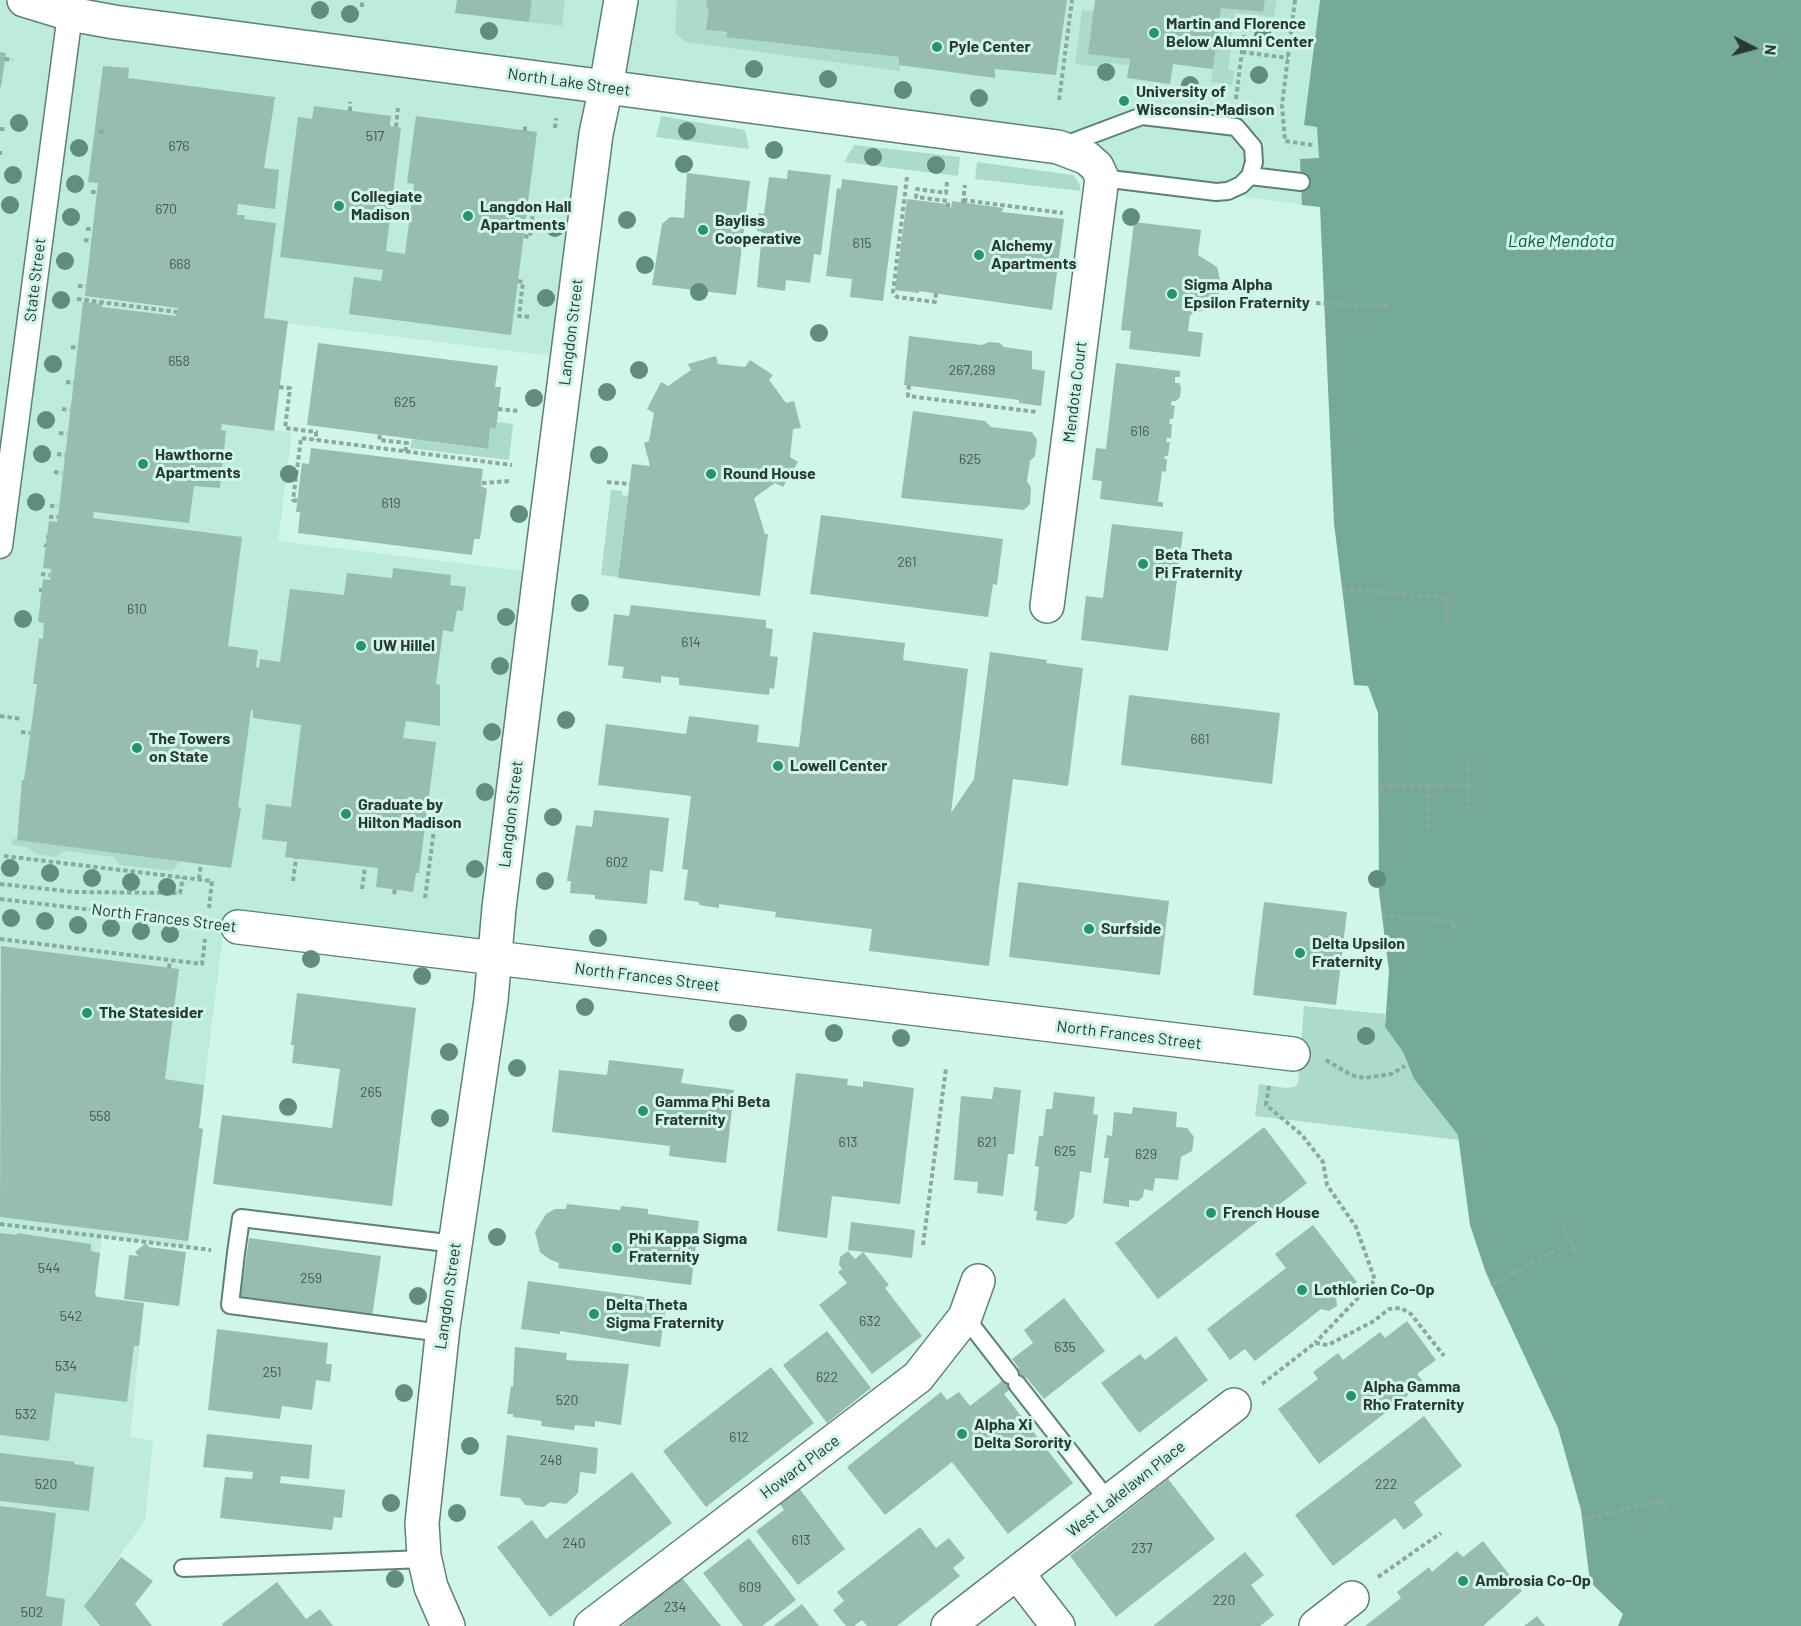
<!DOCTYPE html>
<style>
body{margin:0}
#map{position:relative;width:1801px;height:1626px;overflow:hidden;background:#d0f6e7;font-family:Barlow,sans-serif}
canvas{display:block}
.north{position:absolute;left:1723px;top:18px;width:60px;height:60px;-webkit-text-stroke:4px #d0f6e7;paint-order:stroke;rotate:96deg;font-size:16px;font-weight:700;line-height:24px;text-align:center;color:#283832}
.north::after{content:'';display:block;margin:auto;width:21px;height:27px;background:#283832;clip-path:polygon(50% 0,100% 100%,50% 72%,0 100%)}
</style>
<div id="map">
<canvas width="1801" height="1626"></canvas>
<div class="north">N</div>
</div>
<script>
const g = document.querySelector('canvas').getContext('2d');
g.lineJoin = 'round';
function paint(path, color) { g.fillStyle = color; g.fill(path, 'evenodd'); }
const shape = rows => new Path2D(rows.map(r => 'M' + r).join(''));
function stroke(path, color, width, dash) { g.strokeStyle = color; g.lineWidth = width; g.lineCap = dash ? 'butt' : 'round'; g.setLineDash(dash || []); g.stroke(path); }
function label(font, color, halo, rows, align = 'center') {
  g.font = font + ' Barlow,sans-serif'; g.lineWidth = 6; g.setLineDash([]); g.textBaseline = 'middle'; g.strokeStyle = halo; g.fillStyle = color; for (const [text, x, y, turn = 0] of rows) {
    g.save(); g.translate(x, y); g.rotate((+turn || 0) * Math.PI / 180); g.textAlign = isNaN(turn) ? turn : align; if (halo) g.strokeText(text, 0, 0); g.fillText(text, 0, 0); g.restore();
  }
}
const built = shape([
 [0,0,1549,0,1320,207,1102,178,1097,167,606,87,568,358,287,323,274,430,292,433,278,541,540,573,495,957,224,926,199,1128,203,1129,188,1247,102,1237,95,1294,97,1297,144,1303,130,1437,153,1441,145,1520,84,1606,99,1626,0,1626]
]);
const green = shape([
 [532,0,565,0,562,26,529,22],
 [677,0,707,0,706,8,709,9,707,30,899,57,900,71,686,42,675,33],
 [1265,0,1277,0,1274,17,1235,13,1228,70,1234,71,1232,85,1211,82,1221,8,1263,12],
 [1082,10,1094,11,1089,54,1130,59,1128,65,1102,62,1101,67,1075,64],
 [661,116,745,130,749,149,656,137],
 [854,145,960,157,958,176,844,162],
 [977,162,1073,175,1079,183,1081,191,975,179],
 [497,422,513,424,509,460,410,448,412,439,487,449,490,428,496,429],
 [611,490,622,491,622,495,628,496,618,577,601,575],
 [13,838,17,840,181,861,172,871,119,865,114,857,65,851,55,857,36,854,27,847,12,845],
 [1304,1006,1385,1014,1385,1027,1403,1052,1414,1079,1458,1135,1459,1140,1255,1116,1259,1084,1286,1088,1294,1087,1298,1083]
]);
const water = shape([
 [1320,0,1801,0,1801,1626,1618,1626,1623,1614,1590,1582,1581,1510,1558,1428,1486,1273,1470,1225,1458,1135,1414,1079,1403,1052,1385,1027,1389,971,1379,892,1378,713,1368,686,1354,685,1334,523,1320,207,1302,205,1300,159,1319,158,1317,127,1304,125]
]);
const building = shape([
 [457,0,532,0,529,22,455,13],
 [707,0,1067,0,1056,75,995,69,995,78,899,65,899,57,726,37,727,32,706,30,709,9,706,8],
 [1095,0,1265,0,1263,12,1221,8,1213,69,1173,64,1170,84,1127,78,1130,59,1088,54],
 [0,52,6,53,1,87,0,87],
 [103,66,129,68,128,78,275,97,264,168,279,170,275,209,238,204,237,215,245,215,244,219,276,223,264,318,288,321,274,431,222,424,221,430,226,431,220,488,194,486,189,523,94,512,93,518,242,537,228,646,258,650,256,667,259,668,260,659,280,662,290,589,344,595,347,573,392,578,393,568,451,575,450,585,466,587,463,611,457,610,453,632,443,630,436,684,440,685,440,726,406,721,403,738,436,742,419,873,416,873,413,892,376,887,378,868,285,857,287,842,262,839,266,804,291,807,301,725,253,718,253,710,251,710,238,807,241,808,231,868,17,840,22,780,24,780,37,684,33,684,39,638,43,639,44,623,38,622,43,579,50,580,51,569,43,568,49,521,57,522,58,517,83,302,102,304,102,307,176,316,178,308,85,296,98,183,88,182],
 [314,106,391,116,390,126,401,128,386,251,405,254,414,184,407,183,416,116,537,132,511,335,349,314,354,277,381,281,383,270,280,257,298,117,312,119],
 [788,170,831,175,821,255,814,254,810,283,786,280,785,291,757,287,762,232,757,231,759,213,764,214,769,177,787,179],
 [687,173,750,181,736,295,652,285,662,224,670,217,684,218],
 [842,179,898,186,883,301,850,297,852,279,826,276,837,188,841,189],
 [907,199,946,204,951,208,952,201,1003,208,1002,212,1064,219,1052,310,919,291,919,293,895,290],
 [1134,222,1201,230,1198,255,1217,267,1222,289,1210,308,1190,315,1188,331,1203,333,1200,357,1129,349,1131,331,1121,330],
 [909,336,982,345,989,342,1000,343,1004,347,1032,351,1032,369,1045,371,1041,406,1019,403,1019,400,904,385],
 [318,343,498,366,495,387,501,387,497,422,496,429,490,428,488,449,307,425],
 [716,356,718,364,745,367,750,360,773,375,769,380,786,403,794,401,801,428,793,429,790,457,798,462,783,487,775,483,754,498,765,534,768,534,760,596,618,578,632,464,650,466,644,443,649,441,654,413,647,409,661,382,668,386,691,370,688,364],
 [1116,363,1180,371,1180,377,1175,377,1175,383,1179,383,1181,388,1180,397,1176,401,1172,401,1171,405,1175,406,1173,419,1170,419,1169,424,1172,424,1171,438,1167,438,1166,442,1170,442,1168,456,1165,456,1164,459,1167,459,1166,472,1162,471,1158,502,1163,502,1163,507,1100,499,1102,481,1092,480,1096,448,1106,449],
 [913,411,985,421,991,427,1032,432,1037,440,1035,456,1030,461,1027,481,1031,488,1030,504,1024,510,901,498],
 [311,448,483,469,481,486,487,489,480,539,474,539,472,555,298,533,300,512,296,512,302,463,309,464],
 [821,515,1003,539,997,585,993,584,988,617,810,594],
 [1112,524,1183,532,1168,651,1081,640,1086,596,1103,598],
 [631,605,766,620,766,628,773,629,770,656,778,657,774,689,770,688,769,695,679,685,679,678,661,676,661,683,622,678,624,667,608,665,614,614,629,616],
 [813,632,905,643,903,660,968,669,951,813,974,779,990,652,1047,660,1046,663,1083,668,1068,786,1013,779,989,966,869,951,872,929,775,917,776,912,719,904,719,908,699,905,699,902,684,900,688,870,682,869,691,796,598,785,606,724,686,734,689,716,759,725,757,742,799,747],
 [1129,695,1280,713,1272,784,1121,765],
 [594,810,669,818,663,872,650,870,647,904,595,899,595,895,570,893,571,881,567,881,576,825,592,827],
 [1018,882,1169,901,1160,975,1009,957],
 [1264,902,1347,912,1336,1005,1253,995],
 [1,946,179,969,165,1079,204,1085,199,1128,203,1129,188,1241,0,1217],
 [297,993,416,1008,392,1206,213,1184,222,1115,332,1128,340,1069,292,1063,294,1045,291,1045],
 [609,1060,684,1069,681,1083,734,1090,726,1163,669,1156,670,1146,552,1132,559,1070,607,1075],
 [796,1073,848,1079,847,1085,863,1087,863,1081,914,1088,900,1204,832,1196,827,1238,777,1231],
 [994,1087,1021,1090,1014,1154,1008,1154,1003,1196,977,1193,978,1182,954,1180,961,1096,992,1099],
 [1054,1092,1095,1097,1093,1114,1098,1115,1091,1173,1080,1171,1074,1217,1066,1224,1036,1220,1037,1211,1034,1211,1039,1167,1035,1166,1039,1136,1043,1136,1046,1109,1052,1109],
 [1133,1107,1177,1112,1176,1127,1187,1128,1194,1137,1192,1151,1181,1157,1178,1180,1155,1178,1153,1191,1144,1189,1143,1197,1138,1201,1129,1200,1129,1207,1103,1203,1109,1158,1104,1158,1107,1135,1112,1136,1114,1112,1132,1114],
 [1264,1127,1307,1183,1158,1299,1115,1243],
 [567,1204,620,1210,621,1206,648,1209,648,1214,699,1221,691,1285,558,1268,559,1263,549,1259,540,1252,535,1232,546,1214,555,1209,566,1209],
 [851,1222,915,1230,912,1258,848,1250],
 [1313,1225,1357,1282,1336,1297,1337,1306,1329,1311,1321,1309,1255,1361,1245,1349,1230,1360,1207,1329,1286,1268,1275,1254],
 [0,1233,17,1235,17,1233,91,1244,91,1251,100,1253,95,1294,97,1297,144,1303,139,1346,134,1346,127,1402,55,1393,49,1441,0,1435],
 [249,1238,381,1256,372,1317,240,1299],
 [146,1243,149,1247,186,1252,179,1306,124,1299,129,1255,138,1256,135,1252],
 [848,1251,855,1259,863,1252,889,1285,885,1288,922,1336,872,1374,819,1305,847,1283,838,1272,842,1269,839,1265,840,1257],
 [528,1281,667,1300,660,1347,560,1331,560,1334,521,1329],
 [1064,1298,1105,1351,1044,1399,1026,1377,1004,1394,1073,1483,1008,1534,952,1462,885,1515,847,1467,941,1392,947,1400,959,1392,970,1406,1019,1368,1012,1359,1033,1343,1024,1330],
 [1407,1321,1436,1360,1417,1374,1424,1383,1319,1464,1278,1409,1318,1379,1313,1372,1338,1353,1343,1360,1380,1332,1385,1338],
 [217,1329,328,1343,326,1364,332,1364,330,1382,316,1380,312,1410,282,1406,280,1419,208,1410],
 [827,1331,871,1388,827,1423,783,1365],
 [1176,1336,1208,1380,1139,1433,1101,1383,1140,1354,1145,1360],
 [515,1347,567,1353,566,1360,629,1364,621,1425,595,1421,595,1427,575,1425,574,1430,541,1426,542,1421,513,1417,513,1414,507,1414,511,1386,513,1387],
 [771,1367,814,1423,706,1507,663,1451],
 [1424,1416,1462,1466,1414,1502,1423,1515,1404,1530,1395,1518,1333,1566,1295,1515],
 [207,1434,312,1445,309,1479,281,1476,280,1483,345,1490,342,1518,334,1517,332,1530,220,1518,225,1477,252,1479,253,1472,203,1467],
 [507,1435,598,1448,596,1474,580,1472,578,1493,566,1504,550,1502,544,1507,525,1505,520,1498,500,1496],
 [0,1453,75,1462,74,1464,94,1467,89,1511,0,1501],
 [632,1472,672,1523,550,1617,497,1547,532,1520,546,1539],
 [1168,1479,1215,1539,1116,1617,1070,1556],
 [799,1488,845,1549,798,1585,756,1531,784,1510,779,1503],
 [0,1506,56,1513,46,1596,65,1599,62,1626,0,1626],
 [920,1527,936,1548,949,1538,965,1558,953,1568,960,1576,897,1626,867,1626,862,1620,854,1626,846,1626,833,1610,844,1601,837,1592],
 [749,1538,796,1600,762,1626,743,1626,703,1573],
 [1483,1541,1522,1591,1483,1626,1365,1626,1401,1598,1397,1592,1429,1567,1432,1572,1457,1551,1463,1557],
 [1245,1552,1264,1575,1251,1585,1274,1615,1260,1626,1153,1626],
 [121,1557,153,1581,135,1604,152,1626,100,1626,84,1606],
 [682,1578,721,1626,622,1626,668,1587],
 [277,1582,306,1619,320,1609,333,1626,223,1626,222,1624],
 [802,1604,819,1626,773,1626],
 [1537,1616,1545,1626,1524,1626]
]);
const path = shape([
 [1295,0,1282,105,1285,141,1313,145],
 [362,7,362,0],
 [1242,52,1288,58],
 [5,59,13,60],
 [1236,99,1246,19,1292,25],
 [1059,100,1072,0],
 [350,111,350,102],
 [396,127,398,108],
 [555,128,556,118],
 [0,129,5,129],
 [99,131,105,132],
 [525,131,525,125],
 [0,153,2,153],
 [907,177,893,292,897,297,935,302,936,293],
 [947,182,946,193,917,189,916,197,948,201,948,207],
 [91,192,97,192],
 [963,200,1063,213],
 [963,203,965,185],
 [86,229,93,229],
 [524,236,530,237,534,203,545,204],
 [84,240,92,241],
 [518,281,523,282,519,316,531,317],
 [78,286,86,286],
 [77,299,177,312],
 [1316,303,1389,306],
 [71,347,78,348],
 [66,382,74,383],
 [909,385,908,396,1037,412],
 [279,387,290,388,285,428,316,432,316,440],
 [62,409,70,410],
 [498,409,519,411],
 [59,433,67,434],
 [380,435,379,440,407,443,405,452],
 [57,454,65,455],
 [54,472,62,473],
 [607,482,630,484],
 [482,483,510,481],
 [297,501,293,500,301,438,512,465],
 [50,506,58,506],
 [49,517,58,517],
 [46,537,47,537],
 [44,545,46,546],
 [41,574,50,575],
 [1343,589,1448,598,1445,628],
 [39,590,42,590],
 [0,716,22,719],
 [21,732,30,733],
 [1468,761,1469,809],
 [1429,786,1429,828],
 [1380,787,1469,785],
 [4,856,212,881,209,908],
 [199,879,201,864],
 [293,881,296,858],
 [0,884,75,892,180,893,183,877],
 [362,889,365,867],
 [394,894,395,889],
 [425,898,435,822,426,821],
 [0,899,204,923],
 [1382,916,1454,921,1454,932],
 [0,939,202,964,205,939],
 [169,968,170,961],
 [1326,1060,1351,1075,1364,1078,1391,1074,1405,1066],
 [1269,1086,1266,1105,1302,1135,1323,1162,1327,1185,1356,1227,1375,1280,1315,1343],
 [0,1224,211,1250],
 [1563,1227,1578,1256],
 [923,1245,946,1068],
 [1491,1285,1571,1242],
 [1262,1384,1315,1343,1328,1345,1374,1321,1389,1309,1401,1308,1411,1314,1444,1356],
 [1583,1520,1663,1500,1666,1514],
 [1378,1577,1441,1533]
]);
const service = shape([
 [1062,146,1142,116,1236,127,1253,147,1254,162,1250,176,1241,185,1228,191,1216,192,1102,178],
 [1250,176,1301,182],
 [965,1317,1010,1375],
 [442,1333,230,1305,236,1253,241,1218,455,1244],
 [1017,1384,1109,1502],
 [183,1568,425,1559]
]);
const pedestrian = shape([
 [0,546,70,14]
]);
const minor = shape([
 [238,927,1293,1054],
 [1017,1573,1058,1626],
 [448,1626,431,1587,424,1556,422,1523,443,1327,491,1000,499,908,540,573,596,134,606,87,1058,147,1087,158,1097,167,1102,178,1047,606],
 [591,1626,918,1377,965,1317,978,1281],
 [948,1626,1234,1405],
 [1316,1626,1352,1598]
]);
const tertiary = shape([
 [24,0,70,14,114,22,606,87,621,0]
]);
const trees = [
 [320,10],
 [350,14],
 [489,31],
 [1263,36],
 [754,69],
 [1106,72],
 [1259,75],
 [828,79],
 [1190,85],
 [903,90],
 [979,98],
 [19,123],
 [687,131],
 [79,148],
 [774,150],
 [873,157],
 [684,164],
 [936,165],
 [13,175],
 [75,184],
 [10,205],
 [71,217],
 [1131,217],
 [627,220],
 [555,228],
 [65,261],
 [645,265],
 [699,292],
 [546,298],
 [61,300],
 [819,333],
 [53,364],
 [639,370],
 [607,392],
 [534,398],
 [46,420],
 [42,454],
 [599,455],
 [289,474],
 [36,502],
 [519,514],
 [580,603],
 [506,617],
 [23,619],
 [500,666],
 [566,720],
 [492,732],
 [485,792],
 [553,817],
 [10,868],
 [475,869],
 [50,873],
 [92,878],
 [1377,879],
 [545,881],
 [131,882],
 [167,887],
 [11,918],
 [45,921],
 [78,925],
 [111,928],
 [141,931],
 [170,934],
 [598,938],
 [311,959],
 [422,976],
 [585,1007],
 [738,1023],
 [834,1033],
 [1366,1036],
 [901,1038],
 [449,1052],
 [517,1068],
 [288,1107],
 [440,1118],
 [497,1237],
 [418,1296],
 [404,1393],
 [470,1446],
 [391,1503],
 [457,1513],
 [395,1579]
];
const markers = [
 [1154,33,6,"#269373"],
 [937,47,6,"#269373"],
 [1124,101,6,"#269373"],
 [339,206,6,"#269373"],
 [468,216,6,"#269373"],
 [703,230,6,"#269373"],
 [979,255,6,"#269373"],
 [1172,294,6,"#269373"],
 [143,464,6,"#269373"],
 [711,474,6,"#269373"],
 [1143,564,6,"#269373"],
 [361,646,6,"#269373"],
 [137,748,6,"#269373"],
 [778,766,6,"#269373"],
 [346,814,6,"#269373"],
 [1089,929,6,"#269373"],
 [1300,953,6,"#269373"],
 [87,1013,6,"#269373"],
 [643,1111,6,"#269373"],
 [1211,1213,6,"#269373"],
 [617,1248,6,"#269373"],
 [1302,1290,6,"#269373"],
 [594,1314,6,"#269373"],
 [1351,1396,6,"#269373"],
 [962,1434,6,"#269373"],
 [1463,1581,6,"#269373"]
];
const numberNames = [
 ["517",375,136],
 ["676",179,146],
 ["670",166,209],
 ["615",862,243],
 ["668",180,264],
 ["658",179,361],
 ["267,269",972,370],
 ["625",405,402],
 ["616",1140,431],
 ["625",970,459],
 ["619",391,503],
 ["261",907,562],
 ["610",137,609],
 ["614",691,642],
 ["661",1200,739],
 ["602",617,862],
 ["265",371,1092],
 ["558",100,1116],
 ["613",848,1142],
 ["621",987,1142],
 ["625",1065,1151],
 ["629",1146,1154],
 ["544",49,1268],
 ["259",311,1278],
 ["542",71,1316],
 ["632",870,1321],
 ["635",1065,1347],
 ["534",66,1366],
 ["251",272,1372],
 ["622",827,1377],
 ["520",567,1400],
 ["532",26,1414],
 ["612",739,1437],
 ["248",551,1460],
 ["520",46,1484],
 ["222",1386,1484],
 ["613",801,1540],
 ["240",574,1543],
 ["237",1142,1548],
 ["609",750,1587],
 ["220",1224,1600],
 ["234",675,1607],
 ["502",32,1612]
];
const poiNames = [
 ["Martin and Florence",1166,24],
 ["Below Alumni Center",1166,42],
 ["Pyle Center",949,47],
 ["University of",1136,92],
 ["Wisconsin-Madison",1136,110],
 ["Collegiate",351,197],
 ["Madison",351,215],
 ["Langdon Hall",480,207],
 ["Apartments",480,225],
 ["Bayliss",715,221],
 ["Cooperative",715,239],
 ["Alchemy",991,246],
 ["Apartments",991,264],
 ["Sigma Alpha",1184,285],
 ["Epsilon Fraternity",1184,303],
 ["Hawthorne",155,455],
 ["Apartments",155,473],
 ["Round House",723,474],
 ["Beta Theta",1155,555],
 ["Pi Fraternity",1155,573],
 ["UW Hillel",373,646],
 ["The Towers",149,739],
 ["on State",149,757],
 ["Lowell Center",790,766],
 ["Graduate by",358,805],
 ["Hilton Madison",358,823],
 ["Surfside",1101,929],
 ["Delta Upsilon",1312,944],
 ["Fraternity",1312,962],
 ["The Statesider",99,1013],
 ["Gamma Phi Beta",655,1102],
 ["Fraternity",655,1120],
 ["French House",1223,1213],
 ["Phi Kappa Sigma",629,1239],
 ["Fraternity",629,1257],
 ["Lothlorien Co-Op",1314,1290],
 ["Delta Theta",606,1305],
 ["Sigma Fraternity",606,1323],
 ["Alpha Gamma",1363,1387],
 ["Rho Fraternity",1363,1405],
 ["Alpha Xi",974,1425],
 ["Delta Sorority",974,1443],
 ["Ambrosia Co-Op",1475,1581]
];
const streetNames = [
 ["North Lake Street",569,82,8],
 ["State Street",35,280,-83],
 ["Langdon Street",571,332,-83],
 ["Mendota Court",1075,392,-83],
 ["Langdon Street",511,814,-83],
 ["North Frances Street",164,918,7],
 ["North Frances Street",647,977,7],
 ["North Frances Street",1129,1035,7],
 ["Langdon Street",448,1296,-82],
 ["Howard Place",800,1467,-37],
 ["West Lakelawn Place",1126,1489,-38]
];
const waterNames = [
 ["Lake Mendota",1561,241]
];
paint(built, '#bdecda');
paint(green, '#addbc9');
paint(water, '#75ab96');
paint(building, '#97bdae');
stroke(service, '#5d8173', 20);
stroke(pedestrian, '#5d8173', 27);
stroke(minor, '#5d8173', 36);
stroke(tertiary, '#5d8173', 36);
stroke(path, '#8ba99d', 4, [4.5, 3]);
stroke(service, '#fff', 16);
stroke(pedestrian, '#fff', 24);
stroke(minor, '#fff', 33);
stroke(tertiary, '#fff', 33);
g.fillStyle = '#618d7e';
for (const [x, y] of trees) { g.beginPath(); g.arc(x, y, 9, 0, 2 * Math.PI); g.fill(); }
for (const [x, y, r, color] of markers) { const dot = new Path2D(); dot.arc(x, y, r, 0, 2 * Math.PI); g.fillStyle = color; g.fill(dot); stroke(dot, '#d0f6e7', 2); }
label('14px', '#445951', null, numberNames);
label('bold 16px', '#283832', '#d0f6e7', poiNames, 'left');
label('16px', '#283832', '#d0f6e7', streetNames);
label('italic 18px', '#0f5642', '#d0f6e7', waterNames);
</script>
